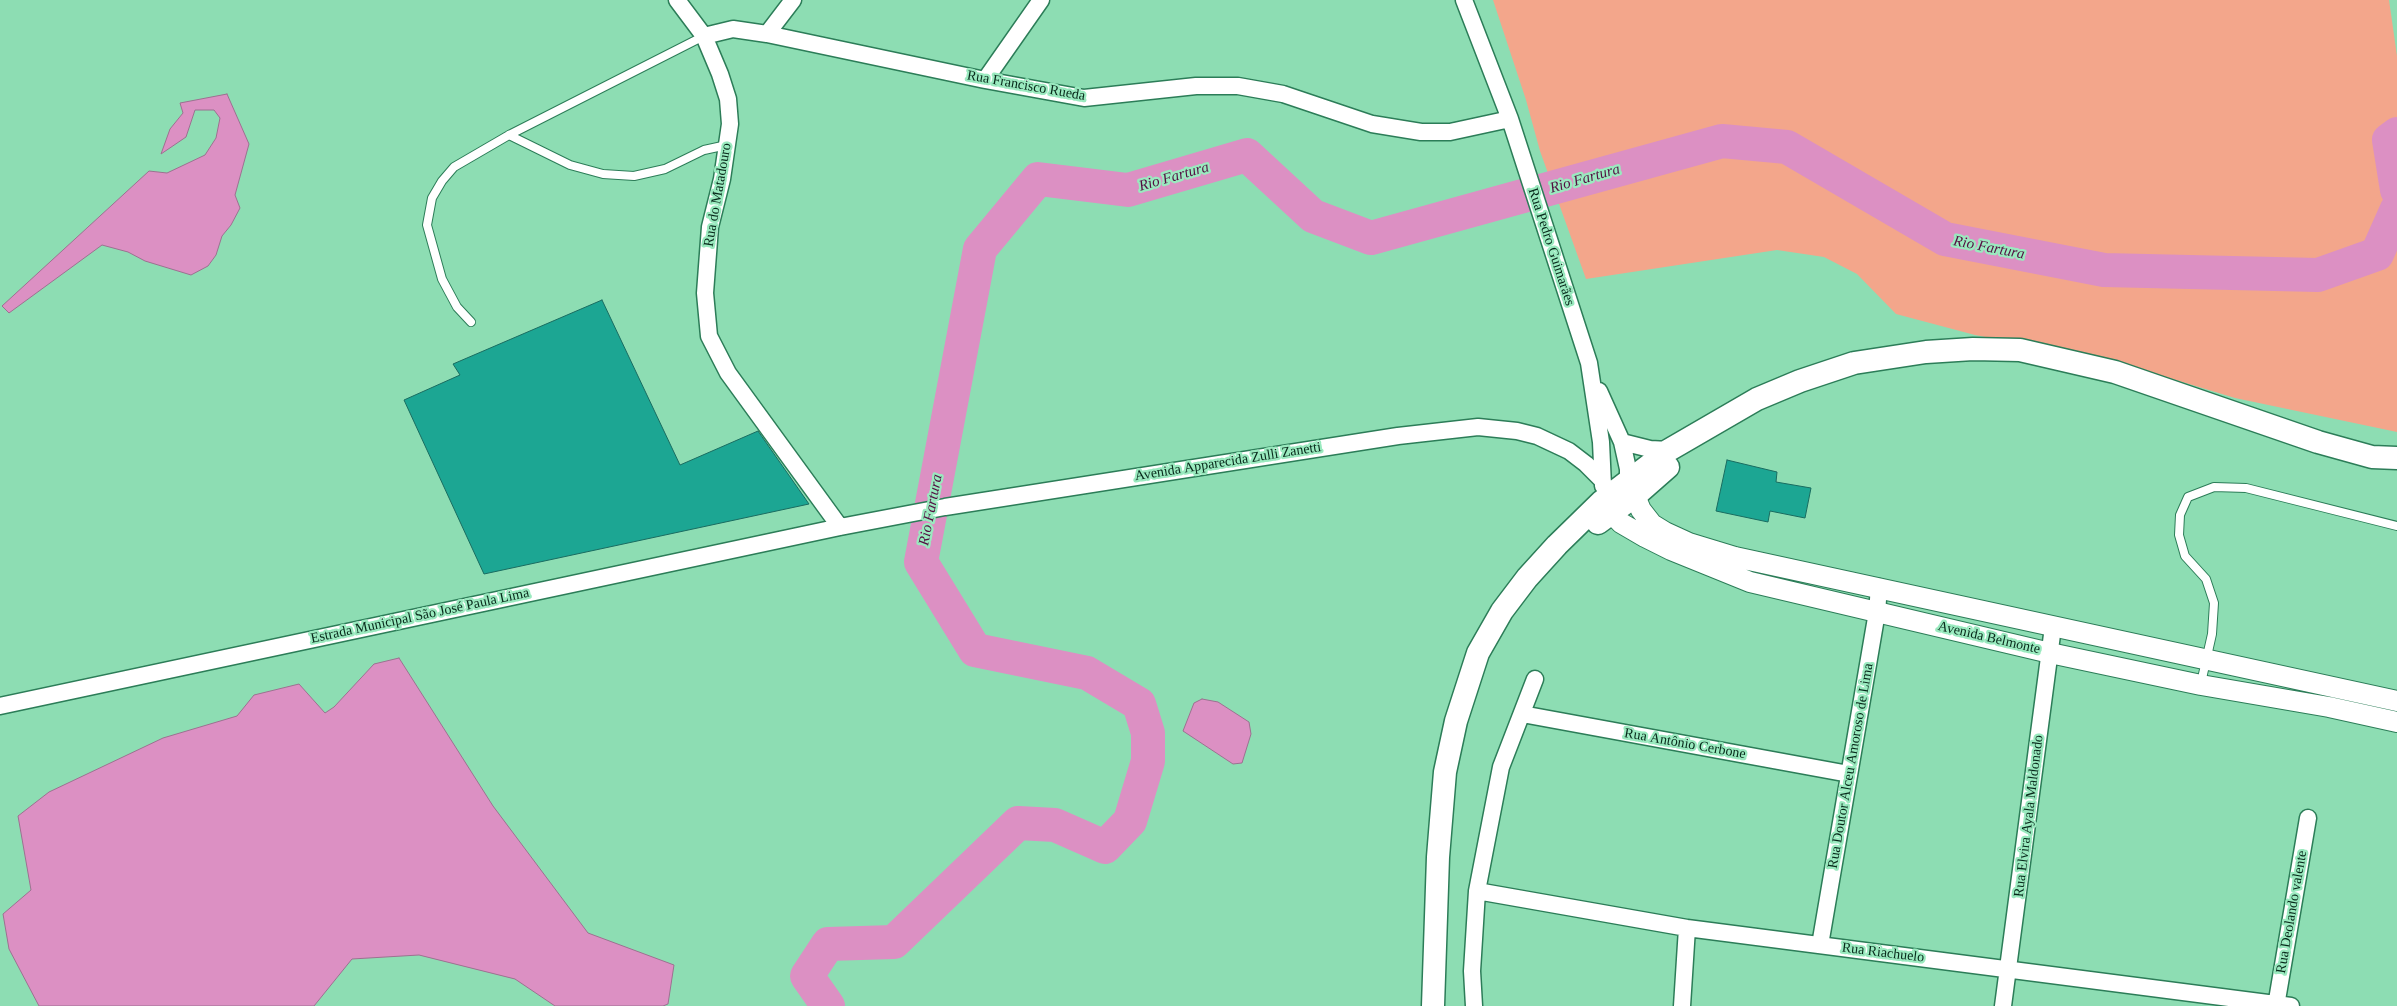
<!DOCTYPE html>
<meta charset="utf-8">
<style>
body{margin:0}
canvas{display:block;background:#8dddb3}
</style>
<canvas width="2397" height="1006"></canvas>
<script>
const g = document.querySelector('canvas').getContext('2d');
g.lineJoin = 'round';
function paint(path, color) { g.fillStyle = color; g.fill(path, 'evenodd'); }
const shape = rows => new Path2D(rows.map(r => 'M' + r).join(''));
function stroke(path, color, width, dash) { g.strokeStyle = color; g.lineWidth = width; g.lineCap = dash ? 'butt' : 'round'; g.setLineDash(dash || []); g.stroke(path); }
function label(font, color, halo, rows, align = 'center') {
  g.font = font + ' Georgia,serif'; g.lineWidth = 4.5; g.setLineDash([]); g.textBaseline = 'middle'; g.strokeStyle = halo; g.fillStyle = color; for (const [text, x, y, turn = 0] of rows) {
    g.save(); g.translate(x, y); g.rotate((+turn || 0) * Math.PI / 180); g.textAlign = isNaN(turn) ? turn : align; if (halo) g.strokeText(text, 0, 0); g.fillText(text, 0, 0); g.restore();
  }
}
const green = shape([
 [1493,0,2389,0,2397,56,2397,432,2235,398,2120,363,1975,335,1896,314,1857,274,1824,257,1777,250,1586,279,1540,151,1526,100]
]);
const water = shape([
 [227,94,249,144,235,195,240,208,231,225,222,236,216,255,208,266,191,275,145,261,128,252,102,245,9,313,2,306,149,171,167,173,205,155,216,138,220,118,214,110,195,110,186,137,161,154,170,129,183,113,180,103,227,94],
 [399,658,493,806,588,933,674,965,668,1004,663,1006,555,1006,515,979,419,955,352,959,314,1006,39,1006,9,949,3,914,31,890,18,816,49,792,163,738,237,716,254,695,299,684,325,713,334,707,374,664,399,658],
 [1202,699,1218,702,1249,722,1251,734,1242,763,1233,764,1183,731,1194,703,1202,699]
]);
const river = shape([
 [2397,134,2389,140,2397,190],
 [828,1006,807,976,828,944,894,942,1018,823,1055,825,1105,847,1130,821,1148,761,1148,733,1139,704,1087,673,975,650,921,562,980,249,1038,179,1128,190,1247,155,1313,216,1371,238,1722,141,1787,147,1945,239,2104,270,2318,275,2377,254,2397,209]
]);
const building = shape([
 [602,300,680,465,758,431,809,504,484,574,404,400,460,375,453,364,602,300],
 [1727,460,1777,472,1776,482,1811,488,1805,518,1770,511,1768,522,1716,511,1727,460]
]);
const service = shape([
 [509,135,570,165,603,174,634,176,665,169,704,150,727,145],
 [471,322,457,307,442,279,427,225,432,198,442,181,454,167,509,135,704,36],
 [2201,683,2212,634,2214,603,2206,579,2185,556,2179,535,2180,515,2188,497,2214,487,2246,488,2397,526]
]);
const minor = shape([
 [677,0,704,36,733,29,767,34,985,80,1084,98,1196,86,1238,86,1283,94,1372,124,1421,132,1450,132,1510,119],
 [1464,0,1510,119,1589,363,1601,442,1603,486],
 [767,34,793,0],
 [704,36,720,74,728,99,730,124,722,179,710,227,705,293,709,336,728,373,840,527],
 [985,80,1041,0],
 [1599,391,1622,442,1650,449,1669,450],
 [1622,442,1628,469,1628,480],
 [0,706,840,527,945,507,1398,436,1478,427,1517,431,1537,436,1569,451,1586,464,1603,481],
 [1522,714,1849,774],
 [1477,891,1687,928,2291,1006],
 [1820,945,1877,612,1879,587],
 [1474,1006,1472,971,1477,891,1501,767,1535,679],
 [1682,1006,1687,928],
 [2003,1006,2053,627],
 [2276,1006,2308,818]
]);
const tertiary = shape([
 [1629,482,1641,510,1652,524,1665,532,1689,543,1735,557,2397,701],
 [1601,502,1621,523,1645,537,1671,550,1750,582,2050,653,2201,685,2329,707,2397,722]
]);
const secondary = shape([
 [1598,523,1635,496,1668,467],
 [1433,1006,1438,857,1445,772,1456,721,1478,653,1502,611,1527,578,1557,545,1601,502,1669,450,1757,399,1800,381,1854,363,1926,352,1973,349,2020,350,2115,372,2318,442,2372,457,2397,458]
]);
const streetNames = [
 ["Rua Francisco Rueda",1026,86,10],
 ["Rua do Matadouro",718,195,-80],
 ["Rua Pedro Guimarães",1551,247,72],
 ["Avenida Apparecida Zulli Zanetti",1228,462,-9],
 ["Estrada Municipal São José Paula Lima",420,616,-12],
 ["Avenida Belmonte",1989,638,13],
 ["Rua Antônio Cerbone",1685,744,10],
 ["Rua Doutor Alceu Amoroso de Lima",1851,766,-80],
 ["Rua Elvira Ayala Maldonado",2029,816,-83],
 ["Rua Deolando valente",2292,912,-80],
 ["Rua Riachuelo",1883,953,7]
];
const waterNames = [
 ["Rio Fartura",1174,177,-16],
 ["Rio Fartura",1585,179,-16],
 ["Rio Fartura",1989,248,11],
 ["Rio Fartura",931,510,-79]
];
paint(green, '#f3a68b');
paint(water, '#dc90c3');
stroke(water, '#9c7190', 1);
stroke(river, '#dc90c3', 34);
paint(building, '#1ca693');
stroke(building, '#196c60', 1);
stroke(service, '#2c7d58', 10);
stroke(minor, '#2c7d58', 19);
stroke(tertiary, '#2c7d58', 22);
stroke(secondary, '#2c7d58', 25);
stroke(service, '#fff', 8);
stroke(minor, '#fff', 16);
stroke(tertiary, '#fff', 20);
stroke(secondary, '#fff', 22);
label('14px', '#07291a', '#9aeabf', streetNames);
label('italic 15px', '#530f42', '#9aeabf', waterNames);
</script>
